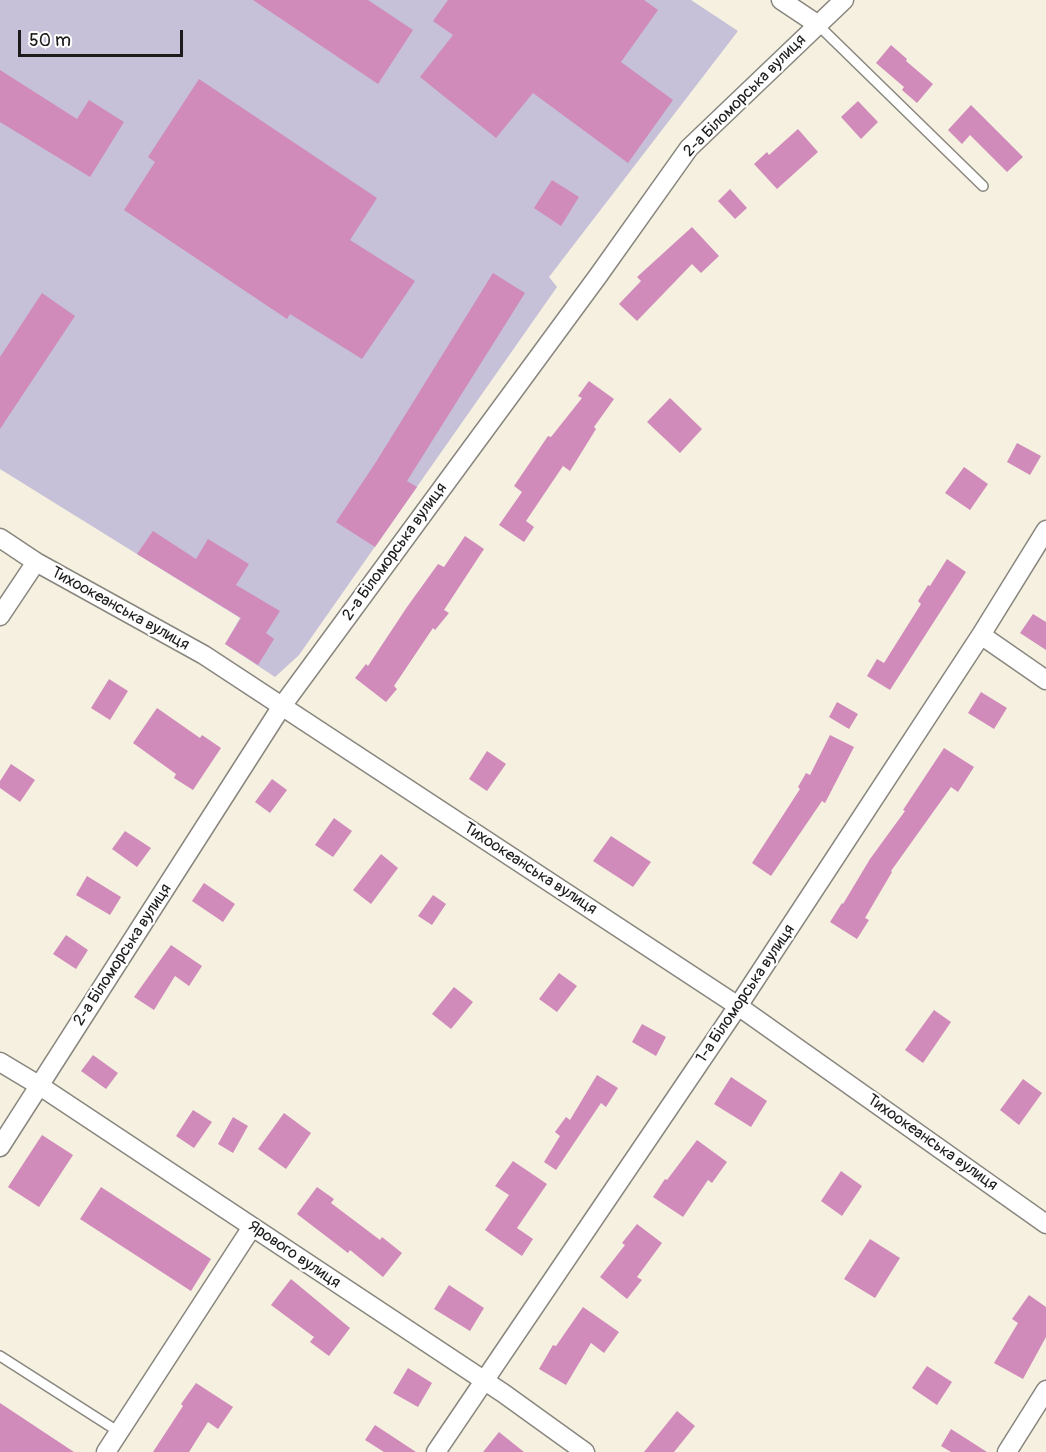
<!DOCTYPE html>
<meta charset="utf-8">
<style>
body{margin:0}
#map{position:relative;width:1046px;height:1452px;overflow:hidden;background:#f5f0e0;font-family:Pangolin,sans-serif}
canvas{display:block}
.scale{position:absolute;left:18px;top:30px;width:165px;height:27px;box-sizing:border-box;border:3px solid #1c1c1c;border-top:0;padding-left:8px;font-size:18px;line-height:21px;white-space:nowrap;color:#1c1c1c;-webkit-text-stroke:4px #fff;paint-order:stroke}
</style>
<div id="map">
<canvas width="1046" height="1452"></canvas>
<div class="scale">50 m</div>
</div>
<script>
const g = document.querySelector('canvas').getContext('2d');
g.lineJoin = 'round';
function paint(path, color) { g.fillStyle = color; g.fill(path, 'evenodd'); }
const shape = rows => new Path2D(rows.map(r => 'M' + r).join(''));
function stroke(path, color, width, dash) { g.strokeStyle = color; g.lineWidth = width; g.lineCap = dash ? 'butt' : 'round'; g.setLineDash(dash || []); g.stroke(path); }
function label(font, color, halo, rows, align = 'center') {
  g.font = font + ' Pangolin,sans-serif'; g.lineWidth = 4.5; g.setLineDash([]); g.textBaseline = 'middle'; g.strokeStyle = halo; g.fillStyle = color; for (const [text, x, y, turn = 0] of rows) {
    g.save(); g.translate(x, y); g.rotate((+turn || 0) * Math.PI / 180); g.textAlign = isNaN(turn) ? turn : align; if (halo) g.strokeText(text, 0, 0); g.fillText(text, 0, 0); g.restore();
  }
}
const industrial = shape([
 [0,0,691,0,738,31,549,277,557,287,299,655,275,677,225,644,240,618,0,469]
]);
const building = shape([
 [253,0,368,0,413,30,378,84],
 [448,0,644,0,658,10,621,62,673,100,628,163,533,93,496,138,420,77,453,35,433,21],
 [891,45,907,59,906,61,933,84,917,103,902,90,904,87,876,63],
 [0,70,77,119,89,100,124,122,90,177,0,122],
 [199,79,377,198,350,240,415,281,362,359,290,314,287,319,124,210,155,162,148,157],
 [858,101,878,122,861,139,841,117],
 [971,105,1023,157,1007,172,970,135,962,144,948,130],
 [798,129,818,152,777,189,754,164,767,152,769,155],
 [552,180,579,197,561,226,534,208],
 [730,189,747,208,735,219,718,201],
 [692,227,719,256,701,273,692,264,637,321,619,304,641,281,637,277],
 [493,273,525,293,407,481,417,487,375,547,336,522,376,462],
 [42,293,75,316,0,429,0,357],
 [589,381,614,399,594,427,596,429,570,471,563,466,526,521,534,527,524,542,499,525,522,492,514,486,548,436,551,437,582,398,578,396],
 [670,398,702,429,680,453,647,422],
 [1017,443,1041,456,1030,475,1007,462],
 [964,467,988,484,970,510,945,493],
 [153,531,196,559,208,539,249,564,236,585,280,611,266,633,274,639,258,665,225,644,241,618,137,554],
 [465,536,484,549,444,610,449,613,435,630,433,628,394,686,397,689,386,702,355,678,366,664,368,666,407,607,438,564,444,567],
 [947,559,966,572,890,690,867,676,877,659,884,663,921,604,918,601,928,585,930,586],
 [1033,614,1046,622,1046,650,1020,633],
 [109,679,128,691,110,720,91,708],
 [981,692,1007,708,994,729,968,713],
 [837,702,858,714,849,729,829,717],
 [157,708,200,738,202,735,221,748,193,790,174,778,176,774,133,743],
 [830,735,854,747,825,803,822,801,771,876,752,863,800,789,798,787,806,773,810,775],
 [944,748,974,767,958,792,951,787,891,871,892,872,865,918,869,920,857,939,830,922,842,903,843,904,870,859,905,811,903,810],
 [487,751,506,764,487,791,469,779],
 [11,764,35,780,20,802,0,788,0,781],
 [272,779,287,790,270,813,255,802],
 [334,818,352,831,333,857,315,845],
 [125,831,151,848,137,867,112,849],
 [611,836,651,862,633,887,593,861],
 [381,854,398,868,371,904,353,890],
 [87,876,121,897,110,915,76,895],
 [204,883,235,904,223,922,192,901],
 [433,895,446,904,432,925,418,916],
 [66,935,88,950,76,969,53,954],
 [171,945,202,966,189,986,175,976,154,1010,134,997],
 [559,973,577,986,557,1012,539,999],
 [454,987,473,1002,451,1029,432,1014],
 [934,1010,951,1022,923,1063,905,1050],
 [642,1024,666,1037,656,1056,632,1042],
 [93,1055,118,1073,106,1089,81,1071],
 [597,1075,618,1088,606,1107,601,1103,556,1170,544,1162,560,1136,555,1132,566,1117,570,1120],
 [731,1077,767,1101,751,1127,714,1104],
 [1023,1079,1042,1093,1019,1125,1000,1110],
 [193,1110,212,1122,194,1148,176,1136],
 [284,1113,311,1133,286,1169,258,1149],
 [233,1117,248,1126,233,1153,218,1144],
 [42,1135,73,1155,39,1207,8,1187],
 [697,1140,727,1162,712,1183,708,1180,683,1217,653,1197,665,1179,667,1180],
 [513,1161,547,1184,517,1228,533,1239,522,1256,485,1230,509,1195,495,1186],
 [841,1171,862,1186,842,1216,821,1201],
 [101,1187,211,1259,191,1291,80,1219],
 [317,1187,334,1199,331,1203,380,1240,382,1237,402,1253,383,1277,350,1250,348,1253,297,1214],
 [637,1224,662,1243,637,1277,642,1280,627,1299,600,1277,625,1245,622,1243],
 [870,1239,900,1258,875,1298,844,1279],
 [291,1279,350,1328,329,1356,310,1342,314,1337,271,1305],
 [449,1285,484,1308,470,1331,434,1309],
 [1029,1295,1046,1307,1046,1337,1023,1379,994,1363,1018,1323,1012,1319],
 [583,1307,619,1332,604,1353,591,1343,566,1385,539,1369,553,1345,556,1346],
 [927,1366,952,1382,937,1405,912,1388],
 [408,1368,432,1383,418,1407,393,1393],
 [196,1383,233,1407,218,1429,208,1422,189,1452,153,1452,183,1406,181,1404],
 [0,1403,74,1452,0,1452],
 [677,1411,695,1426,674,1452,644,1452],
 [375,1425,416,1452,384,1452,365,1440],
 [951,1429,987,1452,951,1452,941,1446],
 [499,1432,524,1452,483,1452]
]);
const service = shape([
 [817,24,983,186],
 [0,1356,119,1432]
]);
const minor = shape([
 [781,0,817,24],
 [0,538,36,562,204,655,738,1006,1046,1224],
 [0,616,36,562],
 [981,635,1046,680],
 [0,1062,40,1086,503,1393,585,1452],
 [0,1147,282,706,598,276,689,148,844,0],
 [106,1452,252,1227],
 [436,1452,738,1006,981,635,1046,530],
 [1007,1452,1046,1390]
]);
const streetNames = [
 ["2-а Біломорська вулиця",745,96,-45],
 ["2-а Біломорська вулиця",395,552,-54],
 ["Тихоокеанська вулиця",120,609,29],
 ["Тихоокеанська вулиця",530,869,33],
 ["2-а Біломорська вулиця",123,955,-57],
 ["1-а Біломорська вулиця",746,994,-56],
 ["Тихоокеанська вулиця",932,1143,35],
 ["Ярового вулиця",294,1255,34]
];
paint(industrial, '#c6c0d9');
paint(building, '#d08bba');
stroke(service, '#88867e', 12);
stroke(minor, '#88867e', 21);
stroke(service, '#fff', 9);
stroke(minor, '#fff', 18);
label('16px', '#1c1c1c', '#fff', streetNames);
</script>
